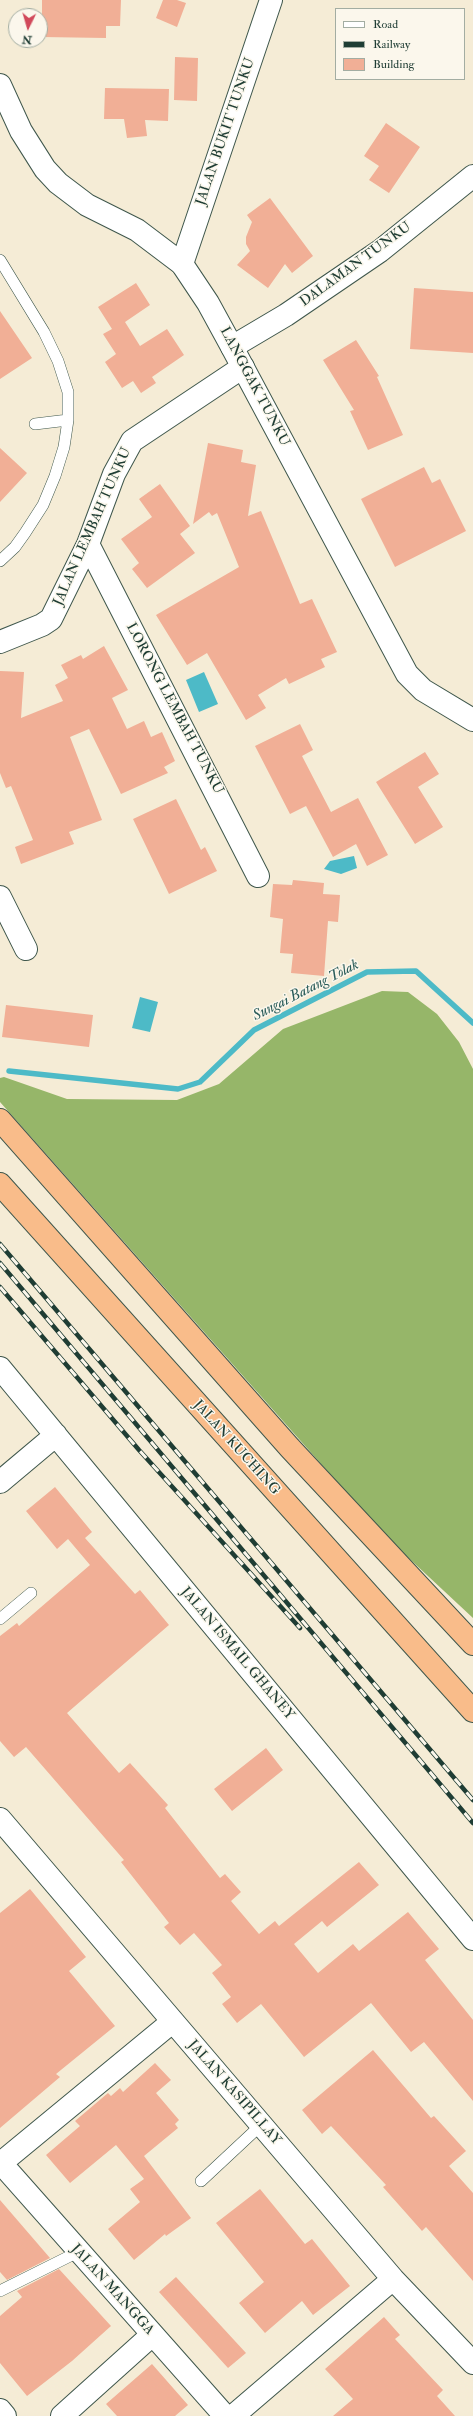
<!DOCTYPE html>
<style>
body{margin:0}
#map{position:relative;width:473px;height:2416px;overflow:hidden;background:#f5ecd6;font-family:"IM FELL Double Pica",serif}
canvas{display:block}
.legend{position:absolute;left:335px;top:8px;width:130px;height:72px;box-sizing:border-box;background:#fbf7ec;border:1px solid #a3ada2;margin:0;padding:5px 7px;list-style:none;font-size:12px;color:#1f3d34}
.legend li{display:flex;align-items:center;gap:8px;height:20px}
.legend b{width:20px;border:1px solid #a3ada2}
.north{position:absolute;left:8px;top:8px;width:40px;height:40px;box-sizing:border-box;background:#fbf7ec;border:1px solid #a3ada2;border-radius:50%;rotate:185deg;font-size:11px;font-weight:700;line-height:16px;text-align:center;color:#1f3d34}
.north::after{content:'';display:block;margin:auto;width:14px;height:18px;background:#d1495b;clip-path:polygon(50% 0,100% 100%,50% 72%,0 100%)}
</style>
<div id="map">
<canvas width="473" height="2416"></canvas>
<ul class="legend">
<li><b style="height:5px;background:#fff"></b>Road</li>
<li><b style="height:5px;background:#1f3d34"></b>Railway</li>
<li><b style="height:11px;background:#f1af96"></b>Building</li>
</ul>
<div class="north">N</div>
</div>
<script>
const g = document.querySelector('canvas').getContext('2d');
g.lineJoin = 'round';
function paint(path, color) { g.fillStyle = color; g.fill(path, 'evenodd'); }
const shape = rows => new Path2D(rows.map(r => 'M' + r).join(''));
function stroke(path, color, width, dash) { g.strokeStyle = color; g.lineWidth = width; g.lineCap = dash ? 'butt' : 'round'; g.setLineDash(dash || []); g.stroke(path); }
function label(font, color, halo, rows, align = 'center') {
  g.font = font + ' "IM FELL Double Pica",serif'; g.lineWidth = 3; g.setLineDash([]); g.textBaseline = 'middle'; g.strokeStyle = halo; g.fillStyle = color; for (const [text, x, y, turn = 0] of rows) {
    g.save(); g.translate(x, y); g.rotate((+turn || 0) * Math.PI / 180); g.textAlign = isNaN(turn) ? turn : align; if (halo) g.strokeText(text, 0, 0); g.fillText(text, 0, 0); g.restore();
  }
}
const forest = shape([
 [382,991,408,992,437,1014,459,1042,473,1069,473,1618,385,1536,0,1102,0,1078,4,1077,67,1099,177,1100,219,1084,283,1029]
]);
const water = shape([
 [204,672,218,704,199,712,186,680],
 [354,856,357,868,341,874,324,869,330,861],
 [140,997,158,1002,150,1032,132,1028]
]);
const stream = shape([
 [9,1071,178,1089,200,1082,254,1030,367,972,416,971,473,1023]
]);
const building = shape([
 [42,0,121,0,120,26,106,26,106,38,42,37],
 [163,0,177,0,186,3,177,27,156,18],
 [175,57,198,58,197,101,174,100],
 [105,88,169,89,168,121,145,120,147,136,127,138,124,119,104,119],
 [386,123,420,147,389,193,369,180,379,166,364,156],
 [270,198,313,256,292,273,285,264,268,288,237,265,250,251,246,244,246,237,252,222,247,215],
 [136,283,150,305,125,322,140,346,167,329,184,355,152,377,156,383,141,393,133,381,122,388,105,362,116,354,103,334,112,329,98,307],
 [414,288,473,292,473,353,410,349],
 [0,311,32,358,0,379],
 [356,340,379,376,377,377,403,435,368,450,350,411,354,410,323,360],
 [208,443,243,450,241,462,256,465,248,516,261,511,300,604,312,599,337,652,321,659,325,667,289,684,286,678,258,695,266,708,246,720,207,653,187,665,156,615,239,567,217,513,212,516,209,512,193,524],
 [0,448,27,473,0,502],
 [424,467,432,483,440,479,466,531,395,567,361,499],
 [160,484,190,526,180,534,195,553,147,588,132,569,139,563,121,539,152,517,139,499],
 [104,646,128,690,112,698,127,729,144,721,151,737,162,732,175,761,164,767,168,773,121,794,89,729,70,737,102,820,69,832,74,844,21,864,15,847,33,840,11,786,6,788,0,773,0,671,24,672,21,718,63,701,55,685,68,678,61,665,81,655,83,659],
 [300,724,313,750,302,756,331,812,358,798,388,855,367,866,356,844,333,857,306,806,290,814,255,746],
 [425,752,439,774,418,787,443,827,415,844,376,782],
 [176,799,201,850,205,847,217,871,169,894,133,819],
 [293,880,324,883,323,894,340,895,338,922,328,921,324,976,291,973,293,954,280,953,283,919,270,917,273,884,292,885],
 [6,1005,93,1015,89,1047,2,1037],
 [55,1487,92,1532,85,1538,135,1594,140,1590,169,1625,67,1713,119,1773,130,1763,168,1805,165,1808,220,1878,225,1874,241,1892,231,1901,259,1934,275,1921,279,1926,359,1862,379,1885,327,1927,322,1921,294,1944,318,1973,353,1944,359,1951,408,1912,439,1949,425,1960,473,2020,473,2101,424,2042,411,2052,371,2003,304,2057,261,2004,237,2023,222,2004,231,1997,212,1973,222,1965,194,1933,180,1945,164,1927,169,1923,121,1862,124,1860,26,1747,14,1757,0,1741,0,1636,17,1623,19,1626,90,1565,68,1539,57,1549,26,1511],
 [266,1748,283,1770,232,1811,214,1789],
 [30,1889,86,1957,69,1971,115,2026,56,2074,60,2077,0,2128,0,1913],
 [373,2050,431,2118,434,2116,466,2151,449,2166,473,2193,473,2281,426,2227,422,2231,383,2187,386,2185,331,2126,322,2134,302,2110],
 [155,2063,171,2080,156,2093,179,2120,175,2124,178,2128,144,2156,191,2218,166,2236,165,2234,134,2260,108,2229,140,2202,130,2189,144,2179,116,2145,70,2183,46,2155,80,2126,75,2121,108,2093,111,2096,120,2088,123,2092],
 [260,2189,305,2244,312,2239,350,2286,313,2315,302,2301,265,2333,239,2303,264,2282,216,2223],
 [0,2200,50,2258,7,2280,0,2272],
 [59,2269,111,2326,72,2361,27,2396,0,2363,0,2316,22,2297,17,2291],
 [176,2277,246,2353,228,2368,159,2292],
 [384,2317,400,2335,395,2339,443,2390,437,2396,455,2416,333,2416,353,2399,325,2369],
 [152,2364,188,2405,175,2416,117,2416,106,2404]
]);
const service = shape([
 [0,260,44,332,58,361,68,392,68,420,64,447,55,476,43,505,25,533,15,547,0,561],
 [35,424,68,420],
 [0,1619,31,1593],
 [201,2181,261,2125],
 [0,2291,78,2252]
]);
const minor = shape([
 [182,264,271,0],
 [232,347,286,315,380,251,473,176],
 [88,544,258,876],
 [0,642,42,625,51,619,88,544,114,474,132,441,243,367],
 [0,897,26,949],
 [0,1368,473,1939],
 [0,1482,56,1435],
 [0,1819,393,2279,473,2363],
 [0,2162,225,2416],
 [1,2163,172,2022],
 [0,2410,5,2416],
 [62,2416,152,2335],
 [233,2416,393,2279]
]);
const tertiary = shape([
 [0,85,21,131,45,169,58,183,87,205,137,230,182,264,208,303,232,347,407,674,423,690,473,720]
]);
const trunk = shape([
 [0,1120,290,1448,473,1644],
 [0,1184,473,1711]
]);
const rail = shape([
 [0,1244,473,1800],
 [0,1263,473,1823],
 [0,1287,139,1450,300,1628]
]);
const streetNames = [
 ["JALAN BUKIT TUNKU",226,132,-71],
 ["DALAMAN TUNKU",356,265,-36],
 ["LANGGAK TUNKU",254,387,62],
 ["JALAN LEMBAH TUNKU",93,527,-66],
 ["LORONG LEMBAH TUNKU",174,709,62],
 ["JALAN KUCHING",236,1448,48],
 ["JALAN ISMAIL GHANEY",237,1654,50],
 ["JALAN KASIPILLAY",234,2093,49],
 ["JALAN MANGGA",112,2290,48]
];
const waterNames = [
 ["Sungai Batang Tolak",306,991,-27]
];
paint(forest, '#96b669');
paint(water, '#4dbac7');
stroke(stream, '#4dbac7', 5.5);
paint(building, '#f1af96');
stroke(service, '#3f574c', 12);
stroke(minor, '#3f574c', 24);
stroke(tertiary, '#3f574c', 24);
stroke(trunk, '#3f574c', 24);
stroke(service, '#fff', 11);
stroke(minor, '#fff', 22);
stroke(tertiary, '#fff', 22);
stroke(trunk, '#f9bc8a', 22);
stroke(rail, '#1f3d34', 4.5);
stroke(rail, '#fbf7ec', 3, [9]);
label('14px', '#1f3d34', '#fbf7ec', streetNames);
label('italic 15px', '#2a5c59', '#fbf7ec', waterNames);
</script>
